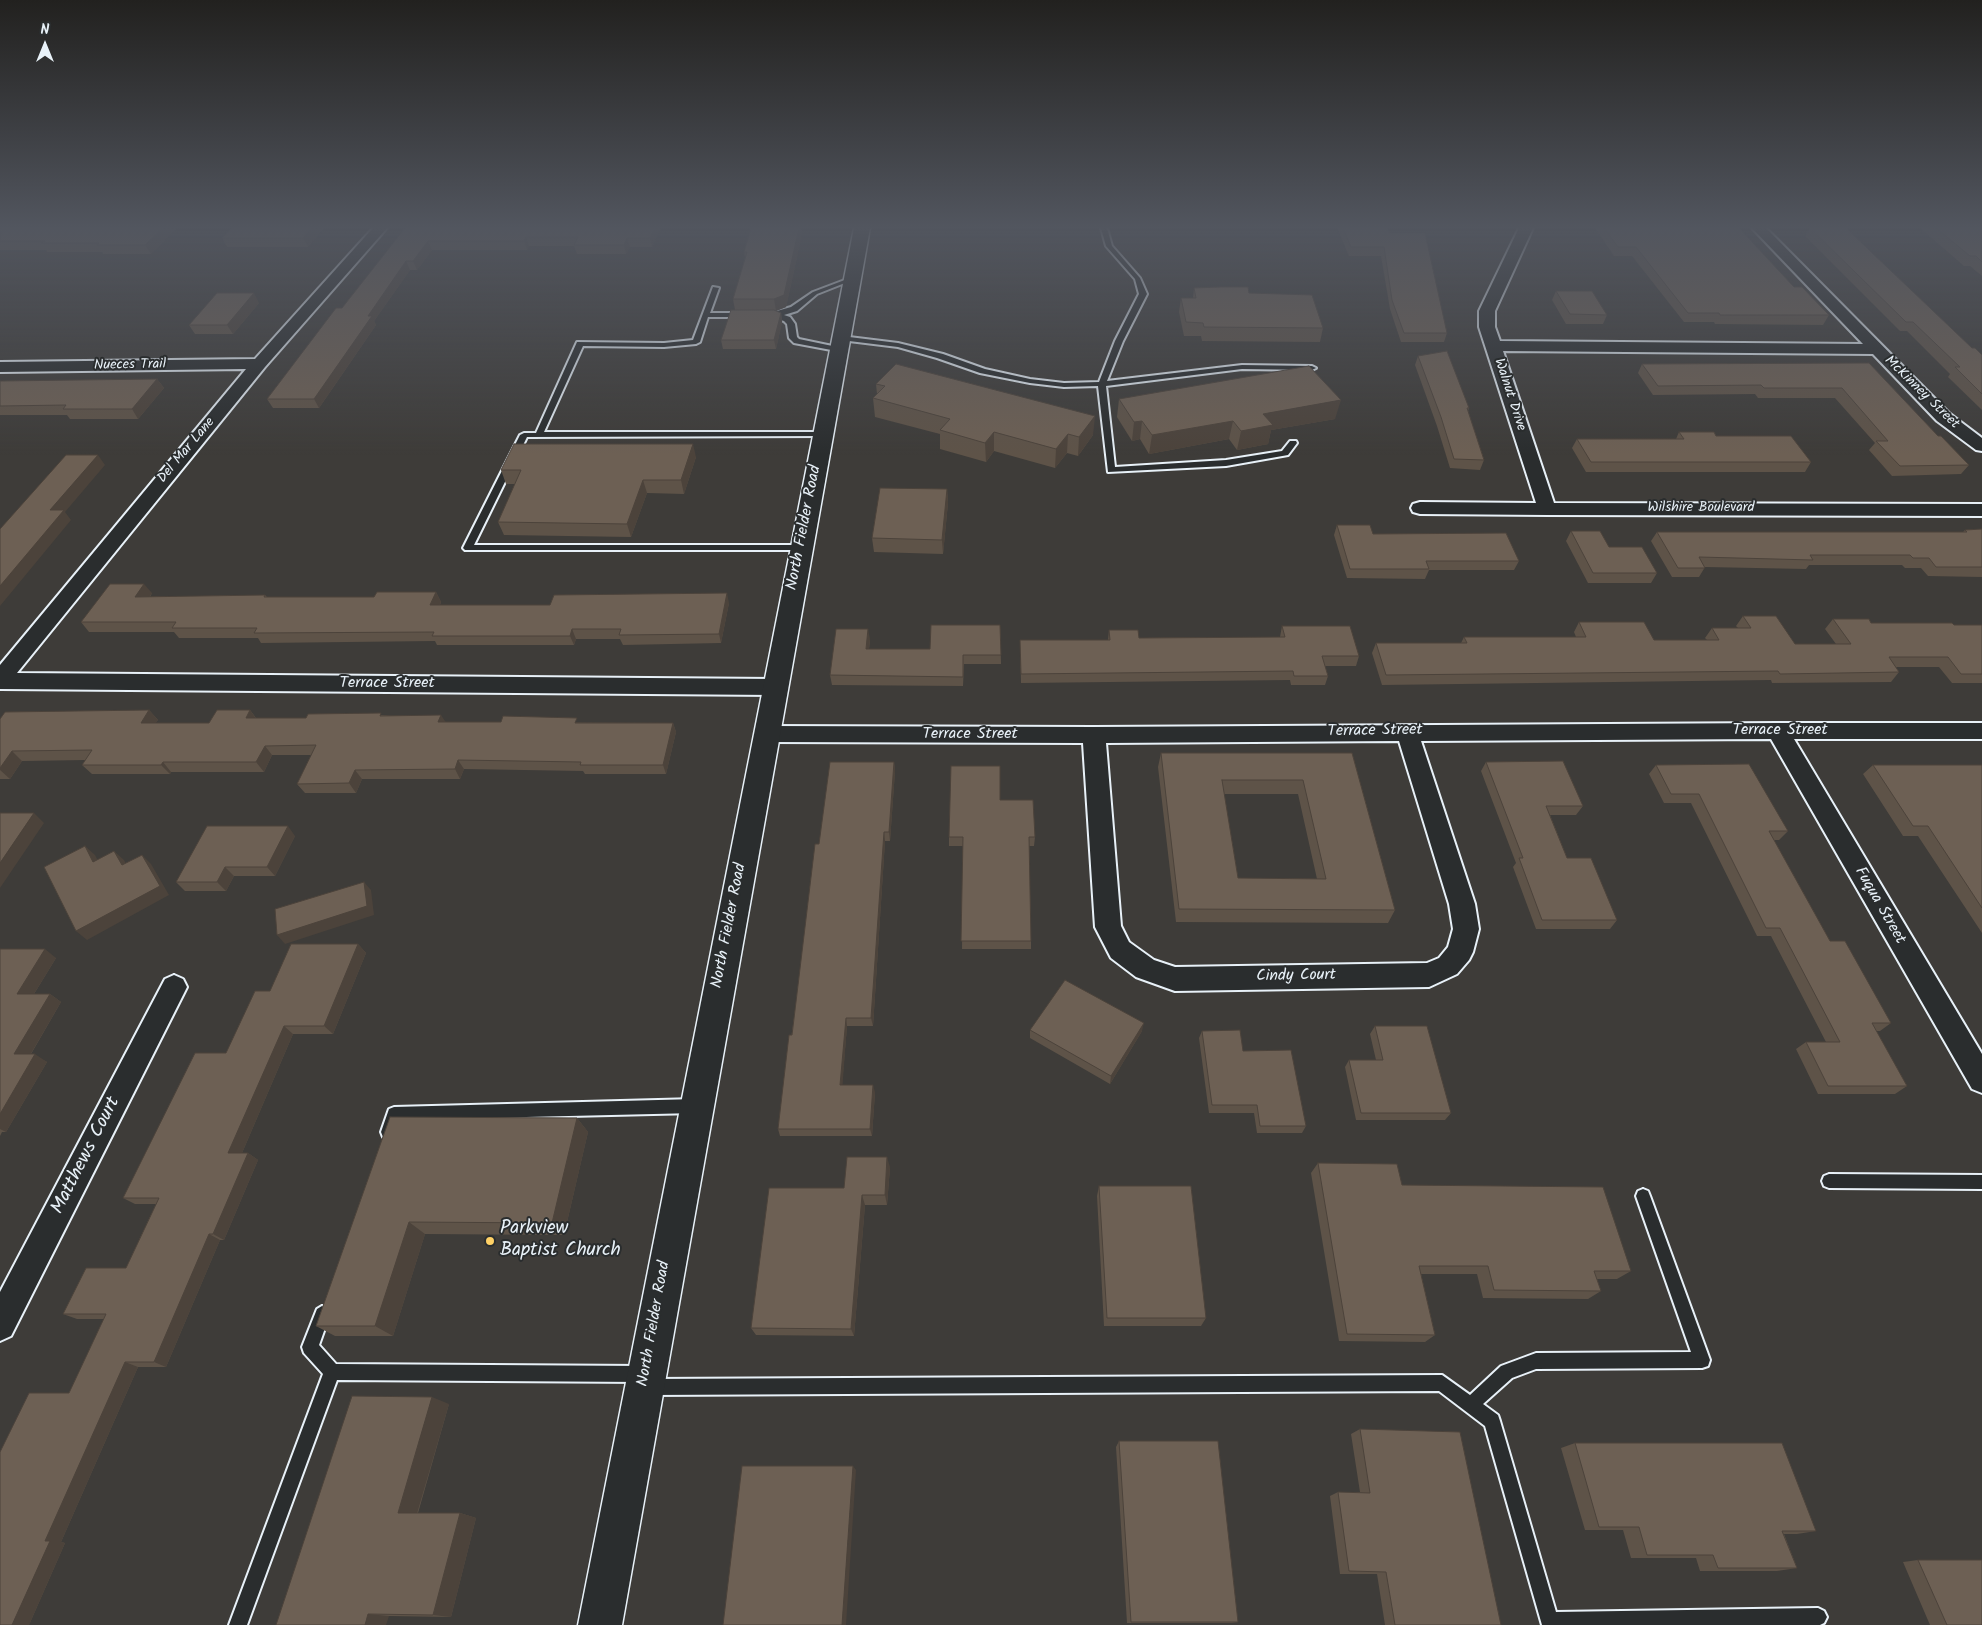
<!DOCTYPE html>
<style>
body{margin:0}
#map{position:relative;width:1982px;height:1625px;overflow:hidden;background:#3e3c39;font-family:Kalam,sans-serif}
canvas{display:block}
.north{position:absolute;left:20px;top:20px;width:50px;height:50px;-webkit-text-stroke:4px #2a2d2e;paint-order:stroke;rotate:0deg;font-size:14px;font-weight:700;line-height:20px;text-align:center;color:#e8f1f8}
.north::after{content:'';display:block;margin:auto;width:18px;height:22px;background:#e8f1f8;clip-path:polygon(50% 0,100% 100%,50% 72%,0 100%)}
</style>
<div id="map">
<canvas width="1982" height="1625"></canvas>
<div class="north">N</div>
</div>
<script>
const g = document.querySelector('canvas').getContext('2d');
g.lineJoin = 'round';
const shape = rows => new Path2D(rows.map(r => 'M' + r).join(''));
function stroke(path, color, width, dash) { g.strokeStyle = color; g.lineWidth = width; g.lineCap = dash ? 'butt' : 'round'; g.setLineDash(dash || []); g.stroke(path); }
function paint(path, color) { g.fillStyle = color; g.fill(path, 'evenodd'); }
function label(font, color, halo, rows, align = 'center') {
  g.font = font + ' Kalam,sans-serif'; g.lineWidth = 4; g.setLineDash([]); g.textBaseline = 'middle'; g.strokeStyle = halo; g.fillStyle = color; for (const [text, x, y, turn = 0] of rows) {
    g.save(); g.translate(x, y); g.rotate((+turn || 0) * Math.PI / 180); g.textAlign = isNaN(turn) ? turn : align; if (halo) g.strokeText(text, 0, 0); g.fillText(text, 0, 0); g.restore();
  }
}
const lane = shape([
 [1101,228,1107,228,1112,246,1140,278,1147,294,1123,341,1107,381,1242,365,1312,366,1316,368,1312,370,1242,369,1106,386,1115,467,1226,460,1282,451,1290,441,1296,441,1297,443,1288,455,1226,466,1108,472,1098,386,1064,387,1030,383,980,373,937,358,898,347,841,340,837,338,841,336,898,343,943,354,985,369,1030,379,1064,383,1099,382,1115,341,1139,294,1135,279,1106,246,1101,228],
 [850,278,855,279,817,294,797,311,784,315,790,317,795,324,797,337,799,339,842,348,842,352,794,343,789,338,787,324,784,321,763,315,791,307,813,292,850,278],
 [713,287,719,288,710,313,743,313,747,315,746,317,708,317,700,342,696,344,664,347,583,346,544,432,823,432,827,434,826,436,527,437,474,545,801,545,804,546,804,550,465,550,463,548,520,435,524,433,536,433,577,342,664,343,693,340,713,287],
 [696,1099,701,1101,703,1106,701,1111,696,1113,399,1120,393,1137,388,1139,383,1137,381,1132,389,1109,394,1107,696,1099],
 [1829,1174,1982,1175,1982,1189,1829,1188,1824,1186,1822,1181,1824,1176,1829,1174],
 [1643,1189,1648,1191,1650,1196,1710,1360,1708,1366,1702,1368,1536,1369,1512,1378,1483,1404,1498,1415,1500,1421,1556,1612,1818,1608,1824,1611,1827,1617,1824,1623,1820,1625,1542,1625,1485,1426,1439,1391,650,1395,644,1393,642,1387,644,1381,650,1379,1442,1375,1470,1395,1501,1366,1536,1353,1691,1352,1636,1196,1638,1191,1643,1189],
 [322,1306,327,1309,330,1314,319,1345,336,1364,643,1366,649,1368,651,1374,649,1380,643,1382,337,1380,247,1625,229,1625,323,1374,304,1353,302,1347,317,1309,322,1306]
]);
const street = shape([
 [373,228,387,228,265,367,17,673,775,679,783,682,786,687,783,692,775,695,0,689,0,665,246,369,0,372,0,362,255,359,373,228],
 [1519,228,1533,228,1495,311,1495,327,1500,341,1863,344,1752,228,1766,228,1949,413,1982,438,1982,451,1976,450,1937,421,1873,354,1503,351,1554,503,1982,504,1982,516,1547,515,1420,514,1413,512,1411,508,1413,504,1420,502,1536,503,1479,327,1479,311,1519,228],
 [1778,723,1982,723,1982,739,1794,739,1982,1054,1982,1093,1972,1089,1771,739,1421,741,1475,904,1479,929,1473,952,1469,960,1457,974,1429,987,1175,991,1136,977,1111,958,1095,927,1083,743,768,742,760,740,757,734,760,728,768,726,1094,727,1778,723],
 [1399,741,1449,904,1453,929,1448,947,1439,958,1427,963,1175,967,1154,960,1129,942,1121,926,1106,743,1399,741],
 [174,975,183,979,187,987,183,995,11,1336,0,1341,0,1292,165,979,174,975]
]);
const secondary = shape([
 [854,228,870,228,622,1625,578,1625,854,228]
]);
const wall = shape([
 [0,228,177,228,151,254,103,254,102,252,47,252,46,250,0,250],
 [232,228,324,228,308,247,227,247,222,238],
 [405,228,661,228,652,247,630,247,626,254,577,254,574,246,529,246,527,250,432,250,417,270,410,270,374,321,376,325,319,408,273,408,267,399,342,308],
 [751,228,801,228,802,234,786,307,776,311,781,313,782,322,776,349,723,349,721,340,735,310,733,299,745,258,744,252],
 [1337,228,1387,228,1447,333,1444,342,1401,342,1390,309,1381,256,1349,256],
 [1595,228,1739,228,1794,287,1829,315,1823,325,1715,324,1714,322,1684,322,1632,256,1614,256],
 [1810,228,1972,348,1982,355,1982,410,1948,377,1950,374,1907,331,1900,331,1805,236],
 [1920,228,1980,228,1982,229,1982,276,1970,266,1964,266],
 [1194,288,1249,293,1323,328,1320,342,1202,341,1201,336,1184,336,1179,312,1181,298,1193,298],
 [1556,291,1607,315,1603,324,1566,324,1552,300],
 [259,303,233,334,195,334,189,325],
 [1418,356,1469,408,1468,411,1484,460,1480,470,1450,468,1437,426,1415,365],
 [1869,363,1938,436,1969,465,1961,474,1892,476,1869,450,1875,443,1835,398,1758,398,1755,394,1653,395,1638,373,1642,364],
 [157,379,164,388,138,419,70,419,67,415,0,415,0,381],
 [876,384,1093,435,1078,456,1067,453,1055,468,994,451,986,462,940,449,940,434,875,417,873,398,877,394],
 [1119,399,1335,419,1271,430,1268,444,1237,450,1229,439,1149,454,1140,439,1132,441,1117,417],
 [1679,432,1811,462,1805,472,1586,472,1572,448,1577,439,1676,439],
 [696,457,684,494,647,493,631,537,504,535,498,522,515,484,506,484,501,470],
 [947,489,948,503,943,554,874,552,872,538],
 [1337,525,1373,534,1519,561,1514,570,1429,570,1425,579,1347,578,1334,535],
 [1982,529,1982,577,1928,576,1921,568,1905,568,1902,565,1809,565,1806,569,1705,567,1699,577,1672,577,1651,541,1657,532,1963,532,1965,530],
 [1571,531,1609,547,1657,573,1651,583,1588,583,1566,541],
 [436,592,441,602,440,605,550,605,729,603,721,643,623,645,620,639,576,639,574,645,437,645,435,641,261,643,258,638,179,638,174,632,89,632,81,622,152,593,150,597,265,595,267,597,374,597],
 [1743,616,1795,644,1836,644,1825,629,1833,619,1871,623,1954,625,1982,625,1982,683,1952,683,1939,667,1896,667,1899,672,1891,682,1772,683,1771,680,1382,685,1372,653,1376,643,1461,643,1464,637,1576,637,1574,632,1579,622,1654,640,1707,640,1705,638,1712,628,1738,628,1736,626],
 [1000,625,1001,664,964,664,963,686,832,685,830,675,870,639,869,649,930,649],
 [1282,626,1359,656,1356,666,1325,666,1328,676,1325,685,1291,685,1290,680,1021,683,1020,640,1108,640,1109,630,1139,638,1280,637],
 [149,710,158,720,155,723,209,723,250,710,256,718,306,718,382,715,446,722,673,723,676,732,666,774,585,774,583,771,464,769,460,779,362,779,356,793,305,793,297,784,312,755,272,755,264,772,171,772,170,774,92,774,82,765,86,760,22,761,10,779,0,779,0,719],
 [1161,753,1352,753,1395,910,1388,923,1176,922,1158,767],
 [1224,794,1298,794,1317,879,1238,878],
 [894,762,895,771,890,841,885,841,873,1026,847,1026,842,1085,875,1092,872,1136,780,1136,778,1129,819,844],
 [1486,762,1583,806,1576,815,1550,815,1567,858,1617,920,1610,929,1536,929,1513,867,1516,863,1481,771],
 [1656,765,1788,831,1779,840,1774,840,1830,941,1891,1023,1880,1031,1876,1031,1907,1086,1895,1094,1818,1094,1796,1049,1806,1042,1826,1042,1771,936,1757,936,1691,803,1664,803,1649,774],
 [1873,765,1982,765,1982,933,1918,836,1903,836,1863,774],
 [1000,800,1035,837,1034,846,1029,846,1031,941,1031,949,962,949,963,846,949,846,949,837],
 [295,836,275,876,234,876,226,891,185,891,176,882],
 [358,944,366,953,333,1034,293,1034,242,1153,248,1153,258,1160,224,1240,220,1240,166,1367,138,1367,61,1542,65,1543,29,1625,69,1393,104,1319,77,1319,63,1314,126,1268,156,1204,135,1204,123,1198,270,991],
 [0,949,56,958,34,994,50,994,61,1002,31,1054,47,1062,6,1132,2,1132,0,1136],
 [1375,1026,1451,1113,1445,1120,1356,1120,1345,1067,1349,1060,1376,1060,1370,1034],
 [1030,1030,1142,1031,1110,1084,1030,1038],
 [1202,1031,1243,1051,1306,1126,1302,1133,1257,1133,1254,1113,1209,1113,1199,1038],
 [390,1117,577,1118,588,1132,564,1235,425,1234,393,1336,335,1336,316,1326],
 [1318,1163,1402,1185,1631,1271,1617,1279,1597,1279,1601,1291,1588,1299,1483,1298,1477,1274,1421,1274,1435,1335,1425,1342,1339,1341,1311,1173],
 [890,1167,887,1205,865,1205,854,1336,756,1335,751,1328,844,1188],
 [1099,1186,1206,1318,1201,1326,1104,1326,1097,1196],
 [449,1404,418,1513,460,1513,476,1518,451,1617,389,1616,276,1625],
 [1360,1429,1501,1625,1385,1625,1377,1574,1340,1574,1330,1496,1338,1492,1360,1492,1351,1434],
 [1119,1441,1238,1622,1232,1623,1127,1623,1116,1447],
 [1575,1443,1816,1531,1797,1534,1784,1534,1797,1568,1777,1571,1700,1571,1696,1558,1631,1558,1623,1530,1585,1530,1561,1448],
 [1918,1560,1982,1625,1930,1625,1903,1562]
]);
const shadedWall = shape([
 [163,228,177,228,151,254,145,245],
 [312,228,324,228,308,247,303,238],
 [655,228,661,228,652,247,650,238],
 [799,228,801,228,802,234,786,307,776,311,774,299],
 [526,237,529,246,527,250,524,241],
 [627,238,630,247,626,254,624,245],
 [428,241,432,250,417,270,413,261],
 [406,261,410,270,374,321,376,325,319,408,314,399,368,316],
 [254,293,259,303,233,334,227,325],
 [781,313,782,322,776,349,774,340],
 [157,379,164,388,138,419,132,409],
 [1341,400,1335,419,1271,430,1268,444,1237,450,1241,431,1263,414],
 [1095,416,1093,435,1078,456,1079,437],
 [1142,421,1140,439,1132,441,1134,422],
 [1233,421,1229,439,1149,454,1152,435],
 [994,432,994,451,986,462,985,443],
 [1068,434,1067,453,1055,468,1056,449],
 [693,444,696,457,684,494,681,480],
 [98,455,105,465,65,512,71,520,0,606,0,586,50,510],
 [643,480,647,493,631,537,627,524],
 [947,489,948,503,943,554,942,540],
 [144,584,152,593,143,607,135,597],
 [436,592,441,602,435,615,430,605],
 [727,593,729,603,721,643,719,634],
 [572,629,576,639,574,645,570,636],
 [868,629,870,639,868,658,866,649],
 [149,710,158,720,149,733,141,723],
 [250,710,257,720,246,718],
 [441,715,447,724,438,722],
 [673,723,676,732,666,774,663,765],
 [265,746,272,755,264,772,256,762],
 [12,751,22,761,10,779,0,770,0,768],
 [458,760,464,769,460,779,455,769],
 [163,762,171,772,170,774,161,765],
 [894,762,895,771,890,841,889,832],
 [355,770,362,779,356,793,349,783],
 [34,813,44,823,0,888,0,863],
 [288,826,295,836,275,876,267,867],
 [884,832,885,841,873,1026,871,1018],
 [85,846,95,855,103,871,93,862],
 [114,851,124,860,131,874,122,865],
 [142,855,151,864,169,895,87,940,76,931],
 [225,867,234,876,226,891,217,882],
 [364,882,371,890,374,915,285,944,277,935],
 [358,944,366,953,333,1034,324,1026],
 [45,949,56,958,29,1002,17,994],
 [50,994,61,1002,26,1062,14,1054],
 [846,1018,847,1026,842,1092,840,1085],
 [1144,1023,1142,1031,1110,1084,1111,1076],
 [284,1026,293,1034,239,1160,228,1153],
 [35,1054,47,1062,6,1132,0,1129,0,1114],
 [873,1085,875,1092,872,1136,870,1129],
 [577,1118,588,1132,564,1235,552,1223],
 [248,1153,258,1160,224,1240,213,1234],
 [887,1157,890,1167,887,1205,885,1195],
 [862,1195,865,1205,854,1336,851,1329],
 [409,1222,425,1234,393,1336,375,1326],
 [209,1234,220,1240,166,1367,154,1362],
 [125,1362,138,1367,61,1542,65,1543,29,1625,12,1625,45,1541],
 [432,1397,449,1404,416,1517,398,1513],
 [853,1466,856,1470,846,1625,842,1625],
 [460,1513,476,1518,451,1617,433,1615],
 [368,1614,389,1616,386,1625,365,1625]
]);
const building = shape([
 [0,228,163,228,145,245,97,245,99,243,41,243,45,241,0,241,0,228],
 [232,228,312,228,303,238,222,238,232,228],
 [405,228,655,228,650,238,627,238,624,245,574,245,578,237,526,237,524,241,428,241,413,261,406,261,368,316,372,316,314,399,267,399,336,308,342,308,405,228],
 [751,228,799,228,784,295,774,299,733,299,747,252,744,252,751,228],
 [1343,228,1387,228,1389,233,1425,233,1447,333,1404,333,1392,300,1384,247,1351,247,1343,228],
 [1604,228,1739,228,1794,287,1802,287,1829,315,1720,315,1719,313,1688,313,1636,247,1618,247,1604,228],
 [1810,228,1846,228,1972,348,1975,348,1982,355,1982,394,1955,367,1960,367,1913,322,1906,322,1810,228],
 [1936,228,1980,228,1982,229,1982,262,1976,256,1970,256,1936,228],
 [1219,287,1248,287,1249,293,1312,295,1323,328,1204,327,1203,323,1186,322,1181,298,1196,298,1194,288,1219,287],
 [1556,291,1592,291,1607,315,1570,314,1556,291],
 [217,293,254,293,227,325,189,325,217,293],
 [731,310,774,310,781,313,774,340,721,340,731,310],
 [1447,351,1469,408,1467,408,1484,460,1454,459,1441,417,1418,356,1447,351],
 [1869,363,1938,436,1941,436,1969,465,1900,466,1876,441,1888,441,1842,388,1764,388,1761,385,1658,386,1642,364,1869,363],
 [896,364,1095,416,1079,437,1068,434,1056,449,994,432,985,443,940,430,950,419,873,398,885,386,876,384,896,364],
 [1309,366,1341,400,1263,414,1273,425,1241,431,1233,421,1152,435,1142,421,1134,422,1119,399,1309,366],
 [157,379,132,409,63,409,66,405,0,406,0,381,157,379],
 [1679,432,1714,432,1716,436,1791,436,1811,462,1591,462,1577,439,1684,439,1679,432],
 [514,444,693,444,681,480,643,480,627,524,498,522,521,470,501,470,514,444],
 [66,455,98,455,50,510,64,510,0,586,0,529,66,455],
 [880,488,947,489,942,540,872,538,880,488],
 [1337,525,1370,525,1373,534,1506,533,1519,561,1426,561,1429,569,1350,569,1337,525],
 [1982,529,1982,567,1936,567,1929,558,1913,558,1910,555,1810,555,1813,560,1699,557,1705,568,1678,568,1657,532,1967,532,1965,530,1982,529],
 [1571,531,1600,531,1609,547,1642,547,1657,573,1593,573,1571,531],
 [110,584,144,584,135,597,265,595,264,597,374,597,377,592,436,592,430,605,550,605,554,595,727,593,719,634,619,635,621,629,572,629,570,636,432,636,434,632,254,633,257,628,172,628,176,622,81,622,110,584],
 [1743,616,1776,616,1795,644,1851,644,1833,619,1869,619,1871,623,1952,623,1954,625,1982,625,1982,674,1961,674,1948,657,1889,657,1899,672,1780,674,1778,671,1386,675,1376,643,1467,643,1464,637,1586,637,1579,622,1644,622,1654,640,1719,640,1712,628,1751,628,1743,616],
 [931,625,1000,625,1001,655,963,655,963,677,830,675,836,629,868,629,866,649,930,649,931,625],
 [1282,626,1350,626,1359,656,1322,656,1328,676,1294,676,1293,671,1021,674,1020,640,1110,640,1109,630,1138,630,1139,638,1285,637,1282,626],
 [149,710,141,723,209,723,217,710,250,710,246,718,306,718,308,714,381,713,380,716,441,715,438,722,501,722,503,716,577,718,575,723,673,723,663,765,580,765,581,762,458,760,455,769,355,770,349,783,297,784,316,745,265,746,256,762,163,762,161,765,82,765,92,750,12,751,0,768,0,719,5,712,149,710],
 [1161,753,1352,753,1395,910,1179,909,1161,753],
 [1222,780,1303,780,1326,879,1238,878,1222,780],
 [1563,761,1583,806,1546,806,1567,858,1591,858,1617,920,1542,920,1519,858,1523,858,1486,762,1563,761],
 [830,762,894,762,889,832,884,832,871,1018,846,1018,840,1085,873,1085,870,1129,778,1129,789,1035,792,1035,815,844,819,844,830,762],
 [1749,764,1788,831,1769,831,1830,941,1845,941,1891,1023,1872,1023,1907,1086,1828,1086,1806,1042,1840,1042,1780,928,1766,928,1699,794,1671,794,1656,765,1749,764],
 [1873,765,1982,765,1982,908,1928,826,1913,826,1873,765],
 [951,766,1000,766,1000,800,1033,800,1035,837,1029,837,1031,941,961,941,963,837,949,837,951,766],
 [0,813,34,813,0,863,0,813],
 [207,826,288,826,267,867,225,867,217,882,176,882,207,826],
 [85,846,93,862,114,851,122,865,142,855,160,886,76,931,44,867,85,846],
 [364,882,367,906,277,935,275,909,364,882],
 [291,944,358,944,324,1026,284,1026,228,1153,248,1153,213,1234,209,1234,154,1362,125,1362,45,1541,50,1541,12,1625,0,1625,0,1452,29,1393,69,1393,106,1314,63,1314,86,1268,126,1268,159,1198,123,1198,195,1053,226,1053,255,991,270,991,291,944],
 [0,949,45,949,17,994,50,994,14,1054,35,1054,0,1114,0,949],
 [1065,980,1144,1023,1111,1076,1030,1030,1065,980],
 [1375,1026,1427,1026,1451,1113,1361,1113,1349,1060,1383,1060,1375,1026],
 [1240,1030,1243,1051,1291,1050,1306,1126,1260,1126,1257,1105,1212,1105,1202,1031,1240,1030],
 [390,1117,577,1118,552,1223,409,1222,375,1326,316,1326,390,1117],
 [847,1157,887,1157,885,1195,862,1195,851,1329,751,1328,769,1188,844,1188,847,1157],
 [1318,1163,1397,1164,1402,1185,1603,1187,1631,1271,1594,1271,1601,1291,1494,1290,1488,1266,1419,1266,1435,1335,1347,1334,1318,1163],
 [1099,1186,1191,1186,1206,1318,1107,1318,1099,1186],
 [352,1396,432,1397,398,1513,460,1513,433,1615,368,1614,365,1625,276,1625,352,1396],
 [1360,1429,1460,1432,1501,1625,1395,1625,1386,1572,1349,1571,1338,1492,1370,1493,1360,1429],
 [1119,1441,1218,1441,1238,1622,1131,1622,1119,1441],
 [1575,1443,1782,1443,1816,1531,1782,1531,1797,1568,1718,1568,1713,1555,1647,1555,1639,1527,1599,1527,1575,1443],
 [742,1466,853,1466,842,1625,723,1625,742,1466],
 [1918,1560,1982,1560,1982,1625,1947,1625,1918,1560]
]);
const markers = [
 [490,1241,5,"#ffd166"]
];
const farStreetnames = [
 ["Nueces Trail",130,366,-1],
 ["McKinney Street",1921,393,44],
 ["Walnut Drive",1509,395,72],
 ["Del Mar Lane",187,451,-50],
 ["Wilshire Boulevard",1701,509]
];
const streetNames = [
 ["North Fielder Road",805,528,-79],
 ["Terrace Street",387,684],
 ["Terrace Street",1780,731],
 ["Terrace Street",1375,732,-1],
 ["Terrace Street",970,735],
 ["Fuqua Street",1879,906,60],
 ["North Fielder Road",730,926,-79],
 ["Cindy Court",1296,977,-1],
 ["North Fielder Road",655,1324,-80]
];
const nearStreetnames = [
 ["Matthews Court",87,1156,-63]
];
const nearPoinames = [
 ["Parkview",500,1230],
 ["Baptist Church",500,1252]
];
stroke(lane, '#e8f1f8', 4);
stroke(street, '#e8f1f8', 4);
stroke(secondary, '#e8f1f8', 3);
paint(lane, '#2a2d2e');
paint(street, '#2a2d2e');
paint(secondary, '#2a2d2e');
paint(wall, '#5e5348');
paint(shadedWall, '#4c433b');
paint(building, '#6d6054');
stroke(building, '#4c433b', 1);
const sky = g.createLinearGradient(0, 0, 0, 455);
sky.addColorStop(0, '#22211f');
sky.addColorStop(0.5, '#52565f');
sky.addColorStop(1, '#52565f00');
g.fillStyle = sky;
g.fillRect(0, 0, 1982, 455);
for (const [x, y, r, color] of markers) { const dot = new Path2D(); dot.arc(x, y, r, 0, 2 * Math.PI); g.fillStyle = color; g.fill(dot); stroke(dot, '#2a2d2e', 2); }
label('14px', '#e8f1f8', '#2a2d2e', farStreetnames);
label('16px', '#e8f1f8', '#2a2d2e', streetNames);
label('19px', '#e8f1f8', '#2a2d2e', nearStreetnames);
label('19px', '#e8f1f8', '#2a2d2e', nearPoinames, 'left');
</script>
